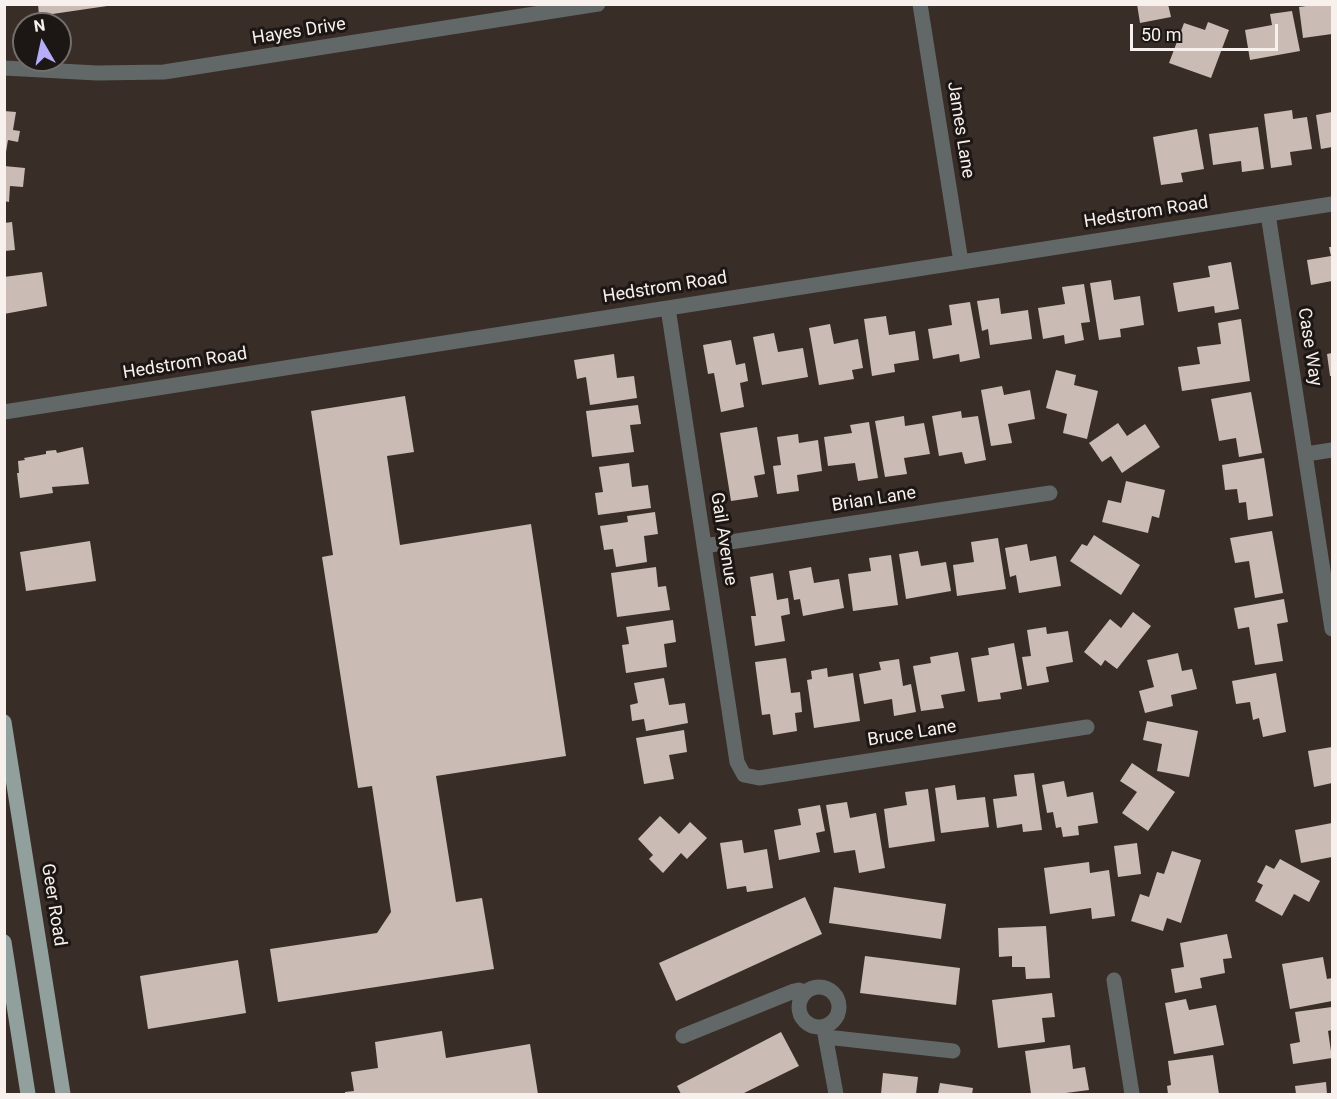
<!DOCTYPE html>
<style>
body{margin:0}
#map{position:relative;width:1337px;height:1099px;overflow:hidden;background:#392d28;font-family:Roboto,sans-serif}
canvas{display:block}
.frame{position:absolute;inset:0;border:6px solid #f8f0ed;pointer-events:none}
.north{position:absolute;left:12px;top:12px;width:60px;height:60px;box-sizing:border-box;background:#1c1714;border:2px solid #746e6b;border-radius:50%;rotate:351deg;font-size:16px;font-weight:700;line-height:24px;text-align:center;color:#f8f0ed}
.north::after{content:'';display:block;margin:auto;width:21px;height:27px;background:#b6acf8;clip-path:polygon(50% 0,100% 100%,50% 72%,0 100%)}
.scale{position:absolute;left:1130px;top:24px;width:148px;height:27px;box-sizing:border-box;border:3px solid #f8f0ed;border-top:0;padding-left:8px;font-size:18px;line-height:21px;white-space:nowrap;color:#f8f0ed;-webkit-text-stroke:4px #1c1714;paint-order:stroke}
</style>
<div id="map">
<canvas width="1337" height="1099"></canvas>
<div class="frame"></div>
<div class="north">N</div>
<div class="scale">50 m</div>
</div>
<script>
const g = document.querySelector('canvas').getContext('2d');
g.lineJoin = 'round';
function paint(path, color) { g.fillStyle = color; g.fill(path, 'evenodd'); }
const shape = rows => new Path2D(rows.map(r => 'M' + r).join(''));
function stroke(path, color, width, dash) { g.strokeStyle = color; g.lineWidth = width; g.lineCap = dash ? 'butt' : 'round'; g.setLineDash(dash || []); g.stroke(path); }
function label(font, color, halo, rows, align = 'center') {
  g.font = font + ' Roboto,sans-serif'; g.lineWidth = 6; g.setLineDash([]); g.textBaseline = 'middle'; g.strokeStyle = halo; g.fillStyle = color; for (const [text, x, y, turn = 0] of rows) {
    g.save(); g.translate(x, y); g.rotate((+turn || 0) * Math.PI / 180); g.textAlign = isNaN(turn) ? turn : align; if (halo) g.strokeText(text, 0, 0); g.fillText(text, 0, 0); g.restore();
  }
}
const building = shape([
 [38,4,106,4,107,6,39,16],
 [1137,4,1168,4,1171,17,1140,23],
 [1313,5,1332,5,1332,34,1303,38,1299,7],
 [1292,11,1300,51,1250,60,1245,30,1272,25,1270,14],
 [1208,22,1229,30,1211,78,1169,63,1184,23,1205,30],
 [1292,110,1293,119,1307,117,1312,149,1290,152,1292,165,1271,168,1264,114],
 [4,111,16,112,13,130,20,131,18,142,8,140,6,152],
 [1332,112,1332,147,1321,149,1316,115],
 [1258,127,1264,169,1242,172,1241,161,1213,165,1209,134],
 [1197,129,1204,169,1181,173,1183,182,1161,185,1153,137],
 [4,166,25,168,23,187,10,186,9,202,4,201],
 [12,222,15,250,4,251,4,223],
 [1329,247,1332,247,1332,281,1311,285,1307,260,1331,256],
 [1231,262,1239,309,1215,313,1214,306,1178,312,1173,283,1210,277,1208,266],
 [42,272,47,306,4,314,4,277],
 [1111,280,1114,300,1140,296,1144,325,1120,329,1121,337,1099,340,1090,283],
 [1084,284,1090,322,1081,323,1084,340,1065,344,1064,335,1043,339,1038,308,1065,304,1062,287],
 [999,298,1001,314,1028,310,1032,339,990,345,988,329,982,331,977,301],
 [970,302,980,358,960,362,959,354,933,359,928,329,952,325,949,305],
 [886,316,889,335,915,331,919,360,894,364,895,372,872,376,864,319],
 [1241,319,1250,381,1182,391,1178,367,1200,364,1197,347,1221,344,1218,323],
 [830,324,834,344,858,339,863,368,852,370,854,379,819,385,809,328],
 [774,333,778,352,803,348,808,377,762,385,753,337],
 [731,340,736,365,745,363,748,381,740,383,744,407,721,412,714,373,708,374,703,345],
 [1332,353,1332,376,1330,376,1327,354],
 [614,354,617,378,634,376,637,398,590,405,586,377,577,379,574,360],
 [1056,370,1076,375,1074,385,1098,391,1087,439,1063,433,1067,414,1046,408],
 [1002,386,1004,395,1030,390,1035,419,1008,424,1012,443,991,446,981,390],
 [1251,392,1262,453,1239,457,1236,438,1219,441,1211,399],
 [405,396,414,452,387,456,400,545,531,524,566,756,436,776,456,902,482,898,494,969,278,1002,270,949,377,933,391,912,372,786,358,788,322,557,333,555,311,411],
 [638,405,641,424,630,425,634,452,592,457,586,411],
 [961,411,962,418,978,416,986,460,965,464,962,452,939,456,932,416],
 [904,416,905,426,924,423,930,454,904,458,907,474,885,477,875,421],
 [869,422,878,478,858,481,855,463,828,466,824,437,852,433,850,425],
 [1118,423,1127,436,1145,424,1160,447,1122,473,1111,456,1102,462,1089,443],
 [757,427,765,474,754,476,758,497,731,501,720,433],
 [798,434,799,443,818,440,822,471,797,475,799,491,777,494,773,466,781,465,777,437],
 [83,447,89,484,52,487,53,493,20,498,17,473,19,473,18,461,25,460,24,458,46,454,46,451,56,450,57,453],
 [1264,458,1273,516,1248,520,1246,502,1239,503,1237,489,1225,490,1222,465],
 [629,463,632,487,648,485,651,508,598,515,595,493,603,492,599,467],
 [1126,481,1165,490,1159,518,1152,516,1148,533,1102,522,1108,500,1121,503],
 [655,512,658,534,644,536,647,562,616,567,613,549,604,550,600,526,628,522,627,516],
 [1272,531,1283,593,1255,598,1249,561,1235,563,1230,538],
 [1094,535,1140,565,1121,595,1070,561,1082,544,1087,546],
 [998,538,1006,589,957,596,953,565,974,562,971,542],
 [90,541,96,581,26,591,20,552],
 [1027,544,1030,561,1056,556,1061,586,1019,593,1016,575,1010,577,1005,548],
 [918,551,921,566,946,562,951,591,906,599,899,554],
 [891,555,898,605,853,611,848,574,871,571,869,558],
 [656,567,658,587,666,586,670,610,617,617,611,573],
 [811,567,814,583,839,579,844,608,803,616,800,599,794,600,789,571],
 [773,573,777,600,788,598,790,614,781,616,785,641,755,646,751,616,756,616,750,577],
 [1284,599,1288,622,1277,624,1283,661,1255,665,1249,627,1238,629,1234,608],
 [1133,612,1151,626,1117,669,1105,660,1101,666,1084,652,1110,619,1121,628],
 [673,620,676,642,664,644,667,667,626,673,622,645,629,644,626,627],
 [1046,627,1047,634,1068,631,1073,662,1046,667,1049,682,1027,686,1022,657,1031,656,1027,630],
 [1014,643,1022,689,1000,693,1001,699,978,702,971,658,989,655,988,648],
 [958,652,965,691,941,695,944,708,921,711,913,666,931,663,930,657],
 [1178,653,1182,671,1192,669,1197,689,1171,695,1173,706,1145,713,1139,691,1154,687,1147,660],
 [786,658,791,693,800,692,802,712,795,713,797,731,773,735,770,714,762,715,755,662],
 [899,659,903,686,911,684,916,712,894,716,892,699,864,704,859,674,881,670,879,662],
 [827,668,828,677,853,673,860,721,814,728,807,680,812,679,811,671],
 [1276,673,1286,732,1263,737,1259,718,1253,720,1250,702,1236,704,1232,681],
 [664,678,669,705,685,703,688,723,646,731,644,719,632,721,630,705,638,703,634,683],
 [1147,721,1198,731,1189,777,1157,771,1162,744,1143,740],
 [684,730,687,752,669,755,674,779,644,784,636,738],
 [1332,747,1332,783,1314,787,1308,751],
 [1132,763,1175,792,1148,831,1122,813,1137,792,1120,781],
 [1034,773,1042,830,1023,832,1022,824,997,828,993,799,1017,796,1014,775],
 [1064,781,1067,797,1093,792,1098,823,1078,826,1079,835,1063,837,1061,827,1056,828,1053,812,1047,813,1042,785],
 [955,785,957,800,985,797,989,827,941,833,935,788],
 [928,789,935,841,889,848,884,809,907,805,905,792],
 [847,802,850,818,876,813,885,868,859,873,855,850,834,853,826,805],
 [820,805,825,831,816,833,820,852,779,860,774,830,801,825,798,809],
 [660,816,679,834,690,822,707,838,687,859,681,853,663,873,649,859,653,855,638,839],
 [1332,823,1332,857,1301,863,1295,830],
 [742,840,744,853,767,849,773,888,747,892,746,886,727,889,720,843],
 [1137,843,1141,874,1118,877,1114,846],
 [1172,851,1201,860,1181,923,1167,918,1163,931,1131,921,1140,894,1149,897,1157,872,1164,874],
 [1280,859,1320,881,1309,902,1294,894,1282,916,1255,901,1263,885,1257,882,1266,865,1274,869],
 [1089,862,1090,873,1109,870,1115,916,1092,919,1091,908,1050,914,1044,868],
 [834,887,946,904,941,939,829,923],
 [805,897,822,934,676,1001,659,963],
 [1046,926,1050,978,1026,979,1025,967,1012,967,1012,956,999,957,998,928],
 [1227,934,1232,958,1223,959,1225,973,1200,978,1202,988,1175,993,1171,969,1184,967,1180,943],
 [865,956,960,968,956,1005,860,993],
 [1323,957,1327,979,1332,978,1332,1001,1290,1009,1282,964],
 [238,960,246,1013,148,1029,140,976],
 [1052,993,1055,1017,1042,1018,1045,1042,998,1048,992,1000],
 [1186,999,1189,1010,1216,1005,1224,1045,1174,1054,1165,1003],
 [1332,1007,1332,1030,1328,1031,1332,1058,1293,1064,1290,1044,1300,1042,1295,1012],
 [442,1031,446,1058,530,1044,538,1094,345,1094,345,1092,354,1091,351,1072,378,1068,375,1042],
 [781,1032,799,1066,742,1094,681,1094,677,1086],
 [1070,1045,1073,1069,1085,1067,1089,1090,1058,1094,1031,1094,1025,1051],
 [1213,1055,1219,1094,1168,1094,1167,1086,1171,1085,1168,1061],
 [883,1073,918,1077,916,1094,881,1094],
 [1326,1082,1327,1094,1296,1094,1295,1086],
 [940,1083,973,1088,972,1094,938,1094]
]);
const street = shape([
 [920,4,961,262],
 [4,68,97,73,164,72,598,4],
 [1268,214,1332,629],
 [668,308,737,762,744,775,759,778,1087,727],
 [4,412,1332,204],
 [1306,454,1332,450],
 [704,546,1050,493],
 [1114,980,1132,1094],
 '799 1007a20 20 0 1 1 40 0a20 20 0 1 1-40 0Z',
 [824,1029,836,1094],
 [683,1036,794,991,799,990,805,992],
 [826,1037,953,1051]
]);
const primary = shape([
 [4,722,63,1094],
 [4,942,28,1094]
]);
const streetNames = [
 ["Hayes Drive",299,32,-9],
 ["James Lane",960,130,81],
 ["Hedstrom Road",1146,213,-9],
 ["Hedstrom Road",665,288,-9],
 ["Case Way",1309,347,81],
 ["Hedstrom Road",185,364,-9],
 ["Brian Lane",874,500,-9],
 ["Gail Avenue",723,539,81],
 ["Bruce Lane",912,734,-9],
 ["Geer Road",53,905,81]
];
paint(building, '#cabbb4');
stroke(street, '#616867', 15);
stroke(primary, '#919f9d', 15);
label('18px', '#f8f0ed', '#1c1714', streetNames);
</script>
